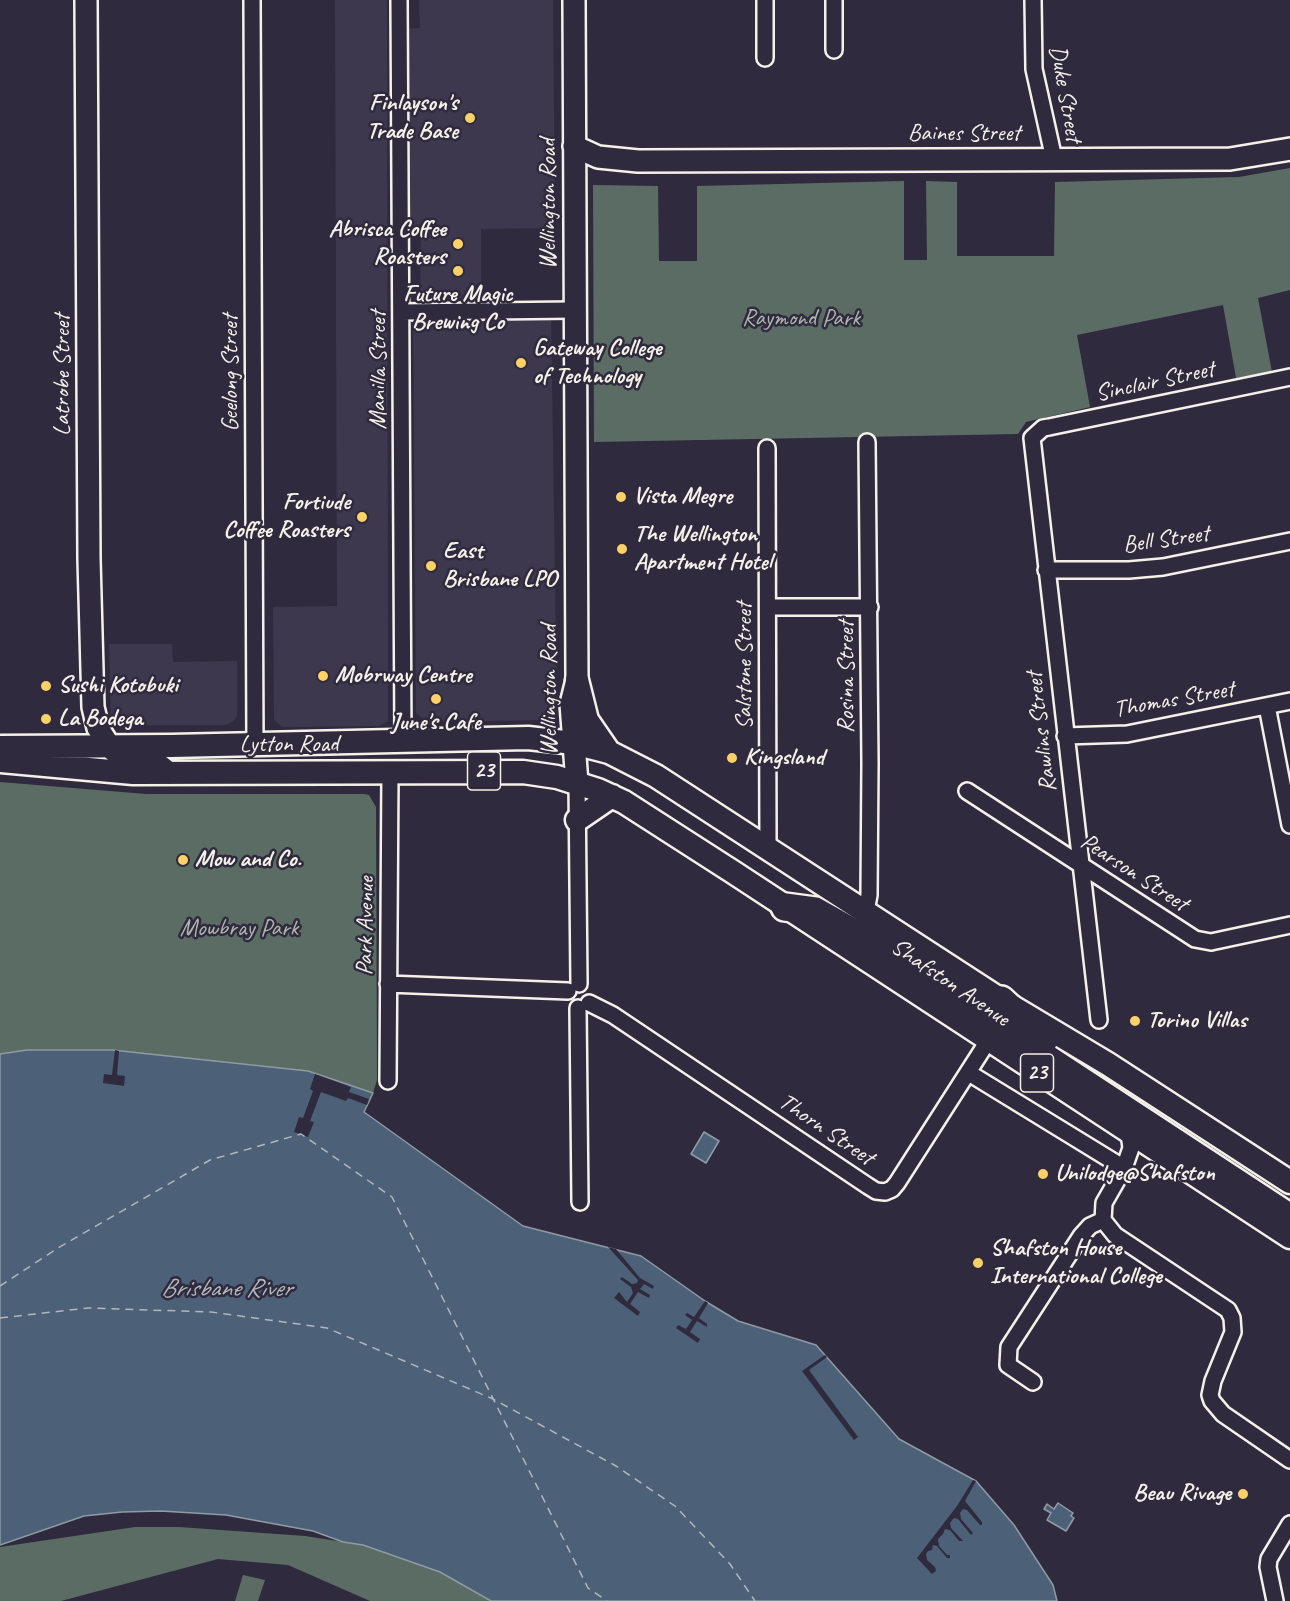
<!DOCTYPE html>
<style>
body{margin:0}
canvas{display:block;background:#2f2a3d}
</style>
<canvas width="1290" height="1601"></canvas>
<script>
const g = document.querySelector('canvas').getContext('2d');
g.lineJoin = 'round';
function paint(path, color) { g.fillStyle = color; g.fill(path, 'evenodd'); }
const shape = rows => new Path2D(rows.map(r => 'M' + r).join(''));
function stroke(path, color, width, dash) { g.strokeStyle = color; g.lineWidth = width; g.lineCap = dash ? 'butt' : 'round'; g.setLineDash(dash || []); g.stroke(path); }
function label(font, color, halo, rows, align = 'center') {
  g.font = font + ' Caveat,sans-serif'; g.lineWidth = 5; g.setLineDash([]); g.textBaseline = 'middle'; g.strokeStyle = halo; g.fillStyle = color; for (const [text, x, y, turn = 0] of rows) {
    g.save(); g.translate(x, y); g.rotate((+turn || 0) * Math.PI / 180); g.textAlign = isNaN(turn) ? turn : align; if (halo) g.strokeText(text, 0, 0); g.fillText(text, 0, 0); g.restore();
  }
}
const built = shape([
 [335,0,387,0,388,721,379,726,282,727,274,720,273,607,337,606],
 [419,0,553,0,555,228,481,229,481,298,426,299,420,294,421,230,410,229,408,29,420,28],
 [551,314,557,712,550,720,427,722,416,713,413,315],
 [109,644,172,644,173,662,237,661,237,716,234,721,226,725,136,725,116,724,111,722]
]);
const green = shape([
 [1290,168,1290,290,1258,298,1272,372,1236,378,1223,305,1077,335,1090,407,1026,422,1018,434,594,442,593,185,658,186,659,261,697,261,697,186,904,181,904,260,927,260,926,181,957,182,957,256,1054,256,1055,182,1239,177],
 [0,782,146,794,364,794,369,795,376,807,377,1080,373,1093,308,1071,112,1050,27,1050,0,1054],
 [135,1527,179,1527,305,1536,363,1545,440,1572,491,1601,370,1601,288,1565,218,1559,61,1601,0,1601,0,1547],
 [243,1575,265,1580,258,1601,235,1601]
]);
const water = shape([
 [27,1050,112,1050,308,1071,373,1093,364,1112,523,1226,641,1256,705,1301,738,1321,816,1345,899,1439,976,1481,1014,1525,1053,1585,1057,1601,491,1601,440,1572,363,1545,343,1542,313,1531,226,1515,161,1511,122,1512,84,1516,0,1545,0,1054,27,1050],
 [704,1132,719,1141,706,1163,691,1154,704,1132],
 [1058,1503,1073,1513,1071,1516,1074,1518,1066,1531,1047,1520,1051,1513,1044,1509,1047,1504,1054,1509,1058,1503]
]);
const pier = shape([
 [115,1050,119,1051,117,1075,125,1076,124,1086,103,1083,104,1074,112,1075],
 [315,1074,351,1087,349,1092,369,1099,367,1105,348,1098,346,1101,321,1092,310,1121,314,1122,308,1137,294,1132,299,1117,303,1118,313,1091,310,1089],
 [608,1247,616,1249,640,1278,654,1286,653,1289,644,1284,640,1289,650,1295,649,1298,638,1292,630,1304,640,1312,638,1316,614,1298,619,1292,627,1302,633,1293,631,1287,620,1279,622,1277,632,1284,637,1283,638,1280],
 [705,1301,708,1303,699,1318,707,1324,707,1327,697,1321,690,1332,700,1339,698,1343,676,1328,678,1325,686,1329,692,1320,685,1315,687,1313,694,1317],
 [825,1355,827,1357,809,1370,858,1437,854,1440,802,1371],
 [973,1480,976,1481,965,1501,982,1522,982,1525,980,1525,967,1510,963,1509,960,1513,961,1519,973,1533,971,1535,958,1519,954,1518,950,1523,951,1528,963,1541,959,1541,950,1530,945,1529,943,1534,938,1539,939,1546,947,1555,950,1555,950,1558,947,1558,937,1546,933,1545,932,1550,928,1551,926,1554,927,1560,935,1567,936,1571,932,1574,917,1558,957,1506]
]);
const ferry = shape([
 [0,1286,58,1248,210,1160,301,1134,392,1197,588,1588,607,1601],
 [0,1318,88,1308,211,1312,327,1328,493,1399,616,1466,675,1506,730,1564,755,1601]
]);
const street = shape([
 [252,0,255,745],
 [399,0,403,740],
 [765,0,765,58],
 [834,0,834,50],
 [1033,0,1034,69,1054,159],
 [401,312,574,310],
 [767,448,768,848],
 [1046,570,1129,570,1163,567,1290,541],
 [768,607,870,607],
 [1267,706,1290,825],
 [1065,736,1127,734,1290,701],
 [577,783,579,984],
 [967,791,1195,939,1211,942,1290,925],
 [866,911,869,895,870,763,867,442],
 [388,984,568,991],
 [589,1003,613,1015,868,1186,876,1191,885,1192,892,1189,897,1183,988,1041],
 [578,1008,580,1202],
 [1099,1020,1032,438,1043,428,1049,427,1290,377],
 [969,1073,1124,1168],
 [388,1081,390,771],
 [1129,1133,1131,1148,1124,1168,1104,1203,1103,1220,1115,1235,1228,1310,1232,1318,1233,1332,1213,1381,1210,1395,1212,1401,1223,1414,1290,1460],
 [1033,1382,1008,1365,1009,1347,1081,1236,1090,1226,1103,1220],
 [1275,1601,1268,1567,1269,1559,1290,1524]
]);
const secondary = shape([
 [86,0,89,559,93,707,98,728,110,747,116,753,136,760,153,760,169,773],
 [574,0,577,680,571,704,577,783],
 [574,146,598,157,638,161,1230,159,1290,149]
]);
const primary = shape([
 [577,680,587,720,609,752],
 [0,747,171,746,528,738,574,743,609,752,656,776,1001,1000,1108,1064,1290,1182],
 [0,761,133,773,523,772,557,777,598,790,624,802,733,872,1290,1237],
 [577,820,612,796]
]);
const highway = shape([
 [785,907,815,911,863,938,1290,1218],
 [1001,1000,1044,1040]
]);
const markers = [
 [470,118,6,"#ffd166"],
 [458,244,6,"#ffd166"],
 [458,271,6,"#ffd166"],
 [521,363,6,"#ffd166"],
 [621,497,6,"#ffd166"],
 [362,517,6,"#ffd166"],
 [622,549,6,"#ffd166"],
 [431,566,6,"#ffd166"],
 [323,676,6,"#ffd166"],
 [46,686,6,"#ffd166"],
 [436,699,6,"#ffd166"],
 [46,719,6,"#ffd166"],
 [732,758,6,"#ffd166"],
 [183,860,6,"#ffd166"],
 [1135,1021,6,"#ffd166"],
 [1043,1174,6,"#ffd166"],
 [978,1263,6,"#ffd166"],
 [1243,1494,6,"#ffd166"]
];
const shields = [
 [484,771,33],
 [1037,1073,33]
];
const shieldNames = [
 ["23",484,771],
 ["23",1037,1073]
];
const streetNames = [
 ["Duke Street",1065,94,80],
 ["Baines Street",964,134],
 ["Wellington Road",549,204,-90],
 ["Manilla Street",379,370,-90],
 ["Geelong Street",231,373,-90],
 ["Latrobe Street",63,375,-90],
 ["Sinclair Street",1155,382,-12],
 ["Bell Street",1166,540,-8],
 ["Salstone Street",745,666,-90],
 ["Rosina Street",847,677,-90],
 ["Wellington Road",550,690,-90],
 ["Thomas Street",1174,700,-10],
 ["Rawlins Street",1042,732,-97],
 ["Lytton Road",289,745],
 ["Pearson Street",1134,873,33],
 ["Park Avenue",366,926,-89],
 ["Shafston Avenue",950,983,34],
 ["Thorn Street",826,1130,34]
];
const poiNames = [
 ["Finlayson's",458,104,"right"],
 ["Trade Base",458,132,"right"],
 ["Abrisca Coffee",446,230,"right"],
 ["Roasters",446,258,"right"],
 ["Future Magic",458,295,"center"],
 ["Brewing Co",458,323,"center"],
 ["Gateway College",533,349],
 ["of Technology",533,377],
 ["Vista Megre",633,497],
 ["Fortiude",350,503,"right"],
 ["Coffee Roasters",350,531,"right"],
 ["The Wellington",634,535],
 ["Apartment Hotel",634,563],
 ["East",443,552],
 ["Brisbane LPO",443,580],
 ["Mobrway Centre",335,676],
 ["Sushi Kotobuki",58,686],
 ["La Bodega",58,719],
 ["June's Cafe",436,723,"center"],
 ["Kingsland",744,758],
 ["Mow and Co.",195,860],
 ["Torino Villas",1147,1021],
 ["Unilodge@Shafston",1055,1174],
 ["Shafston House",990,1249],
 ["International College",990,1277],
 ["Beau Rivage",1231,1494,"right"]
];
const parkNames = [
 ["Raymond Park",801,319],
 ["Mowbray Park",239,929]
];
const waterNames = [
 ["Brisbane River",226,1289]
];
paint(built, '#3d384e');
paint(green, '#5b6c64');
paint(water, '#4c6177');
stroke(water, '#8f9ba4', 1.5);
paint(pier, '#2f2a3d');
stroke(ferry, '#b1b7bb', 1.5, [8, 6]);
stroke(street, '#f4f1e8', 20);
stroke(secondary, '#f4f1e8', 26);
stroke(primary, '#f4f1e8', 27);
stroke(highway, '#f4f1e8', 32);
stroke(street, '#2f2a3d', 15);
stroke(secondary, '#2f2a3d', 21);
stroke(primary, '#2f2a3d', 22);
stroke(highway, '#2f2a3d', 27);
for (const [x, y, r, color] of markers) { const dot = new Path2D(); dot.arc(x, y, r, 0, 2 * Math.PI); g.fillStyle = color; g.fill(dot); stroke(dot, '#2f2a3d', 2); }
for (const [x, y, w] of shields) { const box = new Path2D(); box.roundRect(x - w / 2, y - 19, w, 38, 4.5); g.fillStyle = '#2f2a3d'; g.fill(box); stroke(box, '#f4f1e8', 1.5); }
label('bold 22px', '#f4f1e8', null, shieldNames);
label('24px', '#f4f1e8', '#2f2a3d', streetNames);
label('bold 24px', '#f4f1e8', '#2f2a3d', poiNames, 'left');
label('24px', '#afb5ad', '#2f2a3d', parkNames);
label('italic 26px', '#b1b7bb', '#2f2a3d', waterNames);
</script>
